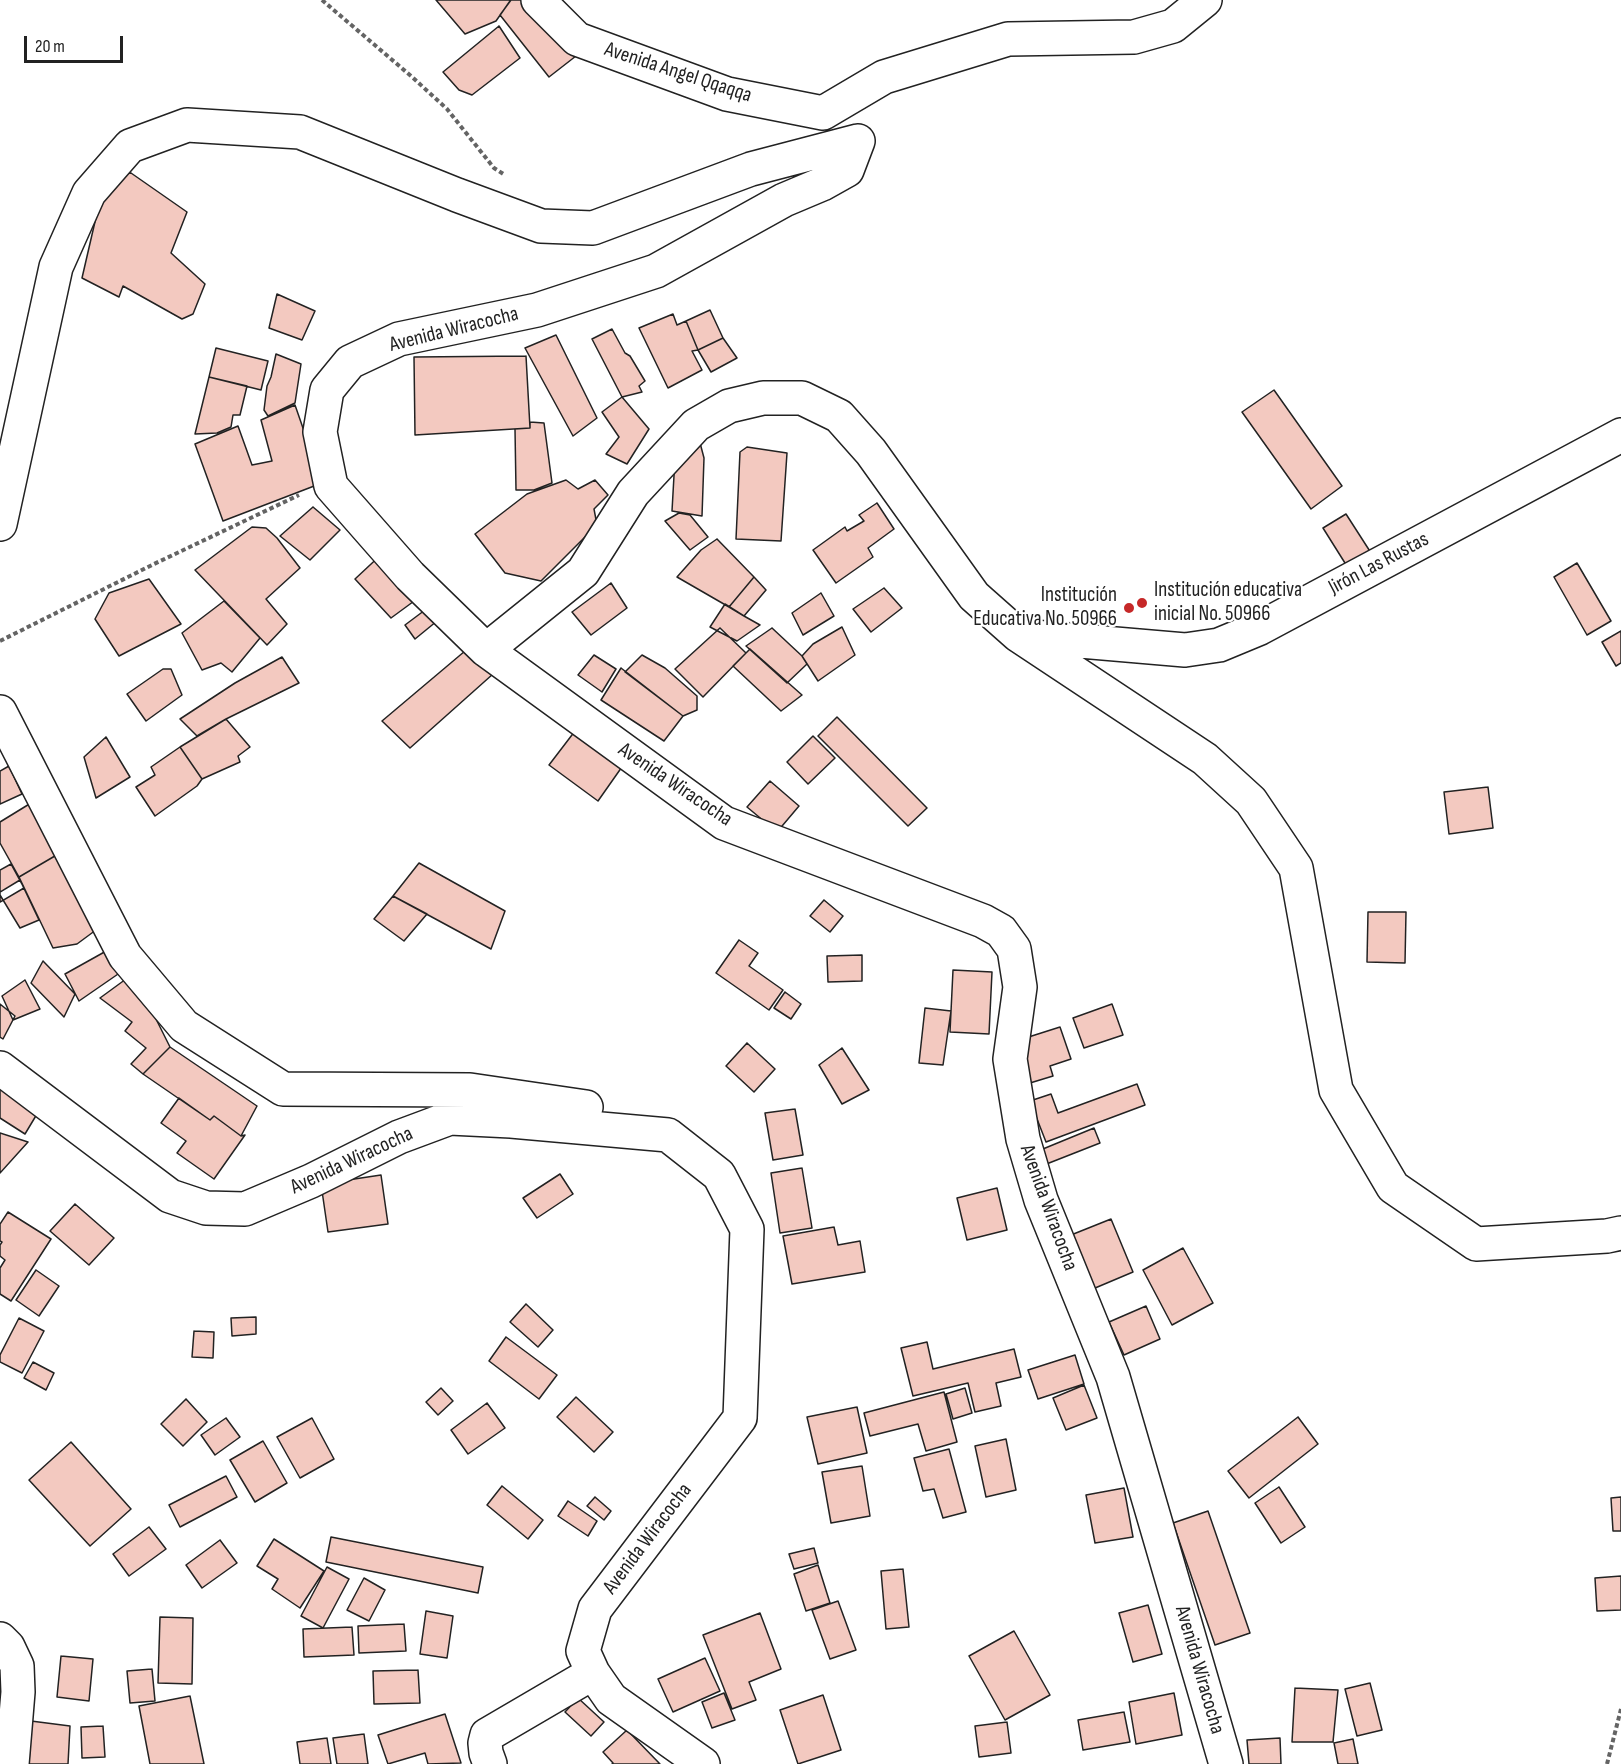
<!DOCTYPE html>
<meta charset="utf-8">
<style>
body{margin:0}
#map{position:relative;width:1621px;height:1764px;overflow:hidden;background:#fff;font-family:"Sofia Sans Condensed",sans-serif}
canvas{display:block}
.scale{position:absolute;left:24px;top:36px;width:99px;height:27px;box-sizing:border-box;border:3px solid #222;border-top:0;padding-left:8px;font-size:18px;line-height:21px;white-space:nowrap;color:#222;-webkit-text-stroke:4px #fff;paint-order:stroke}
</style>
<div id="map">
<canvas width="1621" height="1764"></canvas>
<div class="scale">20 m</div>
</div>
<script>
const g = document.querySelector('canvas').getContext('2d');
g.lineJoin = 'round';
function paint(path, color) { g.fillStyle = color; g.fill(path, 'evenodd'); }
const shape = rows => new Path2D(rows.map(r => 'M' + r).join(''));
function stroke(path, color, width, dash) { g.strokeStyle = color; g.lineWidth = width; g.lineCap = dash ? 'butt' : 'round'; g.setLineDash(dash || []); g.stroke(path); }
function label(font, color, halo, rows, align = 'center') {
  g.font = font + ' "Sofia Sans Condensed",sans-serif'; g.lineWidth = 4.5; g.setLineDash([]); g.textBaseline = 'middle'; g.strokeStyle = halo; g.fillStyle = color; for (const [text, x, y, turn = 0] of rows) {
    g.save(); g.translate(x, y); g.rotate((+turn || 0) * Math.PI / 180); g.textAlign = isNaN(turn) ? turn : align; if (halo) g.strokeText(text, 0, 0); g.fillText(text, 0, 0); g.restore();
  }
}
const building = shape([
 [436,0,509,0,510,1,496,21,465,34,436,0],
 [511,0,529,0,576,56,549,77,500,15,511,0],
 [499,26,520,58,472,95,459,90,443,72,499,26],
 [131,173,187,212,171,253,205,284,193,314,182,319,123,286,119,297,82,278,100,200,113,174,131,173],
 [277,294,315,311,302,340,269,328,277,294],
 [710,310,723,338,698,350,686,321,710,310],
 [673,314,677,325,686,321,698,350,692,351,702,370,668,388,639,328,673,314],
 [612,329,625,353,630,356,645,381,639,386,642,392,622,397,592,339,612,329],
 [556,335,597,418,573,436,525,348,556,335],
 [723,338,737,358,711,372,698,350,723,338],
 [216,348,268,361,261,390,209,377,216,348],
 [276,354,301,364,295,403,268,416,264,410,267,386,271,377,276,354],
 [526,356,530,428,415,435,414,357,526,356],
 [209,377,247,386,240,415,233,415,231,427,217,433,195,434,209,377],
 [1274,390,1342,486,1311,509,1242,412,1274,390],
 [622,397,649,429,627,464,606,454,619,437,602,412,622,397],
 [295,405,322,483,223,521,195,444,238,426,252,465,272,461,261,420,295,405],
 [530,422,544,423,552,483,534,490,516,490,515,429,530,428,530,422],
 [699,439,704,458,702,516,672,511,675,458,699,439],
 [747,447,787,453,781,541,736,539,740,452,747,447],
 [566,480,578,489,595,480,608,495,594,509,597,525,541,581,505,573,475,534,527,494,566,480],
 [877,503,894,529,868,548,873,557,836,583,813,550,845,527,847,531,864,521,859,515,877,503],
 [313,507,340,530,310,560,280,536,313,507],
 [679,513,690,515,708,537,690,550,665,521,679,513],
 [1346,514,1373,556,1350,571,1323,528,1346,514],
 [252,527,266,528,277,538,300,568,266,599,287,624,267,645,195,570,252,527],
 [717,539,754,577,729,607,677,577,701,550,717,539],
 [385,551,421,596,391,618,355,579,385,551],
 [1577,563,1611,621,1587,635,1554,577,1577,563],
 [754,577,766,590,744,616,729,607,754,577],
 [149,579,181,624,119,656,95,619,109,593,149,579],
 [611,583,627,608,591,635,572,612,611,583],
 [884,588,902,608,871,632,853,609,884,588],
 [821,593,834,616,803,635,792,613,821,593],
 [224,601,260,638,232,672,221,663,202,670,182,633,224,601],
 [725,604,744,616,760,625,737,641,710,627,725,604],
 [429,607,437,621,415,639,405,625,429,607],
 [842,627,855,655,818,681,802,656,813,644,842,627],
 [720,628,746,653,703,697,675,669,720,628],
 [772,628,802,656,807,664,787,683,746,646,772,628],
 [1621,631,1621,663,1616,666,1602,642,1621,631],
 [750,649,802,695,781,711,733,666,750,649],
 [465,651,493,674,410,748,382,721,465,651],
 [594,655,616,669,602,692,578,675,594,655],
 [642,655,665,668,697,696,697,710,683,716,625,672,642,655],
 [282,657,299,683,226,719,197,736,180,719,235,683,282,657],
 [621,668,683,716,664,741,601,700,621,668],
 [163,669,171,669,182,695,146,721,127,694,163,669],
 [837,717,927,808,908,826,818,736,837,717],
 [226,719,250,747,238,756,240,762,202,779,180,747,226,719],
 [575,731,624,764,598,801,549,765,575,731],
 [813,736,835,758,808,784,787,762,813,736],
 [106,737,130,777,96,798,84,757,106,737],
 [180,747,202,779,197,786,155,816,136,787,155,775,151,767,180,747],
 [9,766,22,794,0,804,0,771,9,766],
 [770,781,799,806,777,832,747,807,770,781],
 [1488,787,1493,828,1449,834,1444,792,1488,787],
 [31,803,60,853,19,877,0,843,0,822,31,803],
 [60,853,100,927,77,944,53,948,19,877,60,853],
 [419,863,505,911,491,949,393,896,419,863],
 [11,864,24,888,0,902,0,870,11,864],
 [20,880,39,920,20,928,0,895,0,892,20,880],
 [393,896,427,914,404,941,374,919,393,896],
 [824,900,843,916,830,932,810,916,824,900],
 [1368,912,1406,912,1405,963,1367,962,1368,912],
 [739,940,758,953,749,966,783,990,769,1010,716,973,739,940],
 [108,950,121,972,79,1001,65,974,108,950],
 [862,955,862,981,828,982,827,956,862,955],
 [43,961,75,994,64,1017,31,983,43,961],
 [953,970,992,972,989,1034,950,1032,953,970],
 [126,979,149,1005,170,1047,143,1074,131,1064,146,1048,125,1031,132,1022,100,998,126,979],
 [25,980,40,1009,13,1020,2,996,25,980],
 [785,992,801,1004,791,1019,774,1008,785,992],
 [0,1004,15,1016,3,1039,0,1037,0,1004],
 [1112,1004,1123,1035,1084,1048,1073,1018,1112,1004],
 [925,1008,951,1011,943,1065,919,1063,925,1008],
 [1060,1027,1071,1059,1050,1066,1053,1076,1030,1083,1016,1041,1060,1027],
 [747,1043,775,1069,754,1092,726,1066,747,1043],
 [170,1047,257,1106,241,1136,214,1116,210,1120,143,1074,170,1047],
 [842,1048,869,1090,842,1104,819,1065,842,1048],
 [0,1073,43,1104,25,1134,0,1118,0,1073],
 [1137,1084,1145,1105,1046,1142,1030,1101,1051,1094,1058,1113,1137,1084],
 [179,1098,210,1120,214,1116,241,1136,245,1135,214,1179,177,1153,186,1141,161,1123,179,1098],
 [795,1109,803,1155,773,1160,765,1113,795,1109],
 [1094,1128,1100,1143,1044,1165,1038,1151,1094,1128],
 [0,1133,28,1142,0,1173,0,1133],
 [802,1168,812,1228,780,1233,771,1173,802,1168],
 [560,1174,573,1194,537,1218,523,1198,560,1174],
 [381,1175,388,1224,328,1232,321,1184,381,1175],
 [997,1188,1007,1230,967,1240,957,1198,997,1188],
 [75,1204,114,1238,89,1265,50,1231,75,1204],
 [8,1212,51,1239,11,1301,0,1294,0,1268,5,1260,0,1256,0,1245,2,1242,0,1241,0,1224,8,1212],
 [1111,1219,1133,1272,1088,1291,1066,1237,1111,1219],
 [834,1227,838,1245,860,1241,865,1272,792,1284,783,1236,834,1227],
 [1183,1248,1213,1303,1172,1325,1143,1270,1183,1248],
 [36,1270,59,1286,39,1316,16,1300,36,1270],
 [526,1304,553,1330,538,1347,510,1322,526,1304],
 [1146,1306,1160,1339,1124,1355,1109,1322,1146,1306],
 [256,1317,256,1334,232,1336,231,1318,256,1317],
 [19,1318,44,1331,22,1373,0,1362,0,1355,19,1318],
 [194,1331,214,1332,213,1358,192,1357,194,1331],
 [506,1337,557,1375,539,1399,489,1361,506,1337],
 [927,1342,933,1369,1014,1349,1021,1377,996,1383,1001,1406,975,1412,968,1383,913,1396,901,1348,927,1342],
 [1075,1355,1084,1384,1038,1399,1028,1370,1075,1355],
 [33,1362,54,1373,46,1390,24,1378,33,1362],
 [1084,1385,1097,1418,1066,1430,1053,1398,1084,1385],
 [441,1388,453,1401,438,1415,426,1402,441,1388],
 [965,1388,972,1413,953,1419,946,1394,965,1388],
 [944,1392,957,1442,926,1451,918,1424,870,1436,864,1413,944,1392],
 [576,1397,613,1432,594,1452,557,1417,576,1397],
 [186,1399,207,1422,183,1446,161,1424,186,1399],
 [487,1403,505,1428,468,1454,451,1430,487,1403],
 [857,1407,867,1453,818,1464,807,1417,857,1407],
 [1298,1417,1318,1444,1249,1498,1228,1471,1298,1417],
 [226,1418,240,1437,215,1455,201,1435,226,1418],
 [312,1418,334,1459,300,1478,277,1437,312,1418],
 [1006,1439,1016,1490,986,1497,975,1446,1006,1439],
 [263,1441,287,1483,255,1502,230,1460,263,1441],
 [71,1442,131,1509,90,1546,29,1480,71,1442],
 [949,1449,966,1512,943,1518,934,1489,923,1491,914,1458,949,1449],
 [862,1466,870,1516,831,1523,822,1472,862,1466],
 [226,1476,237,1497,180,1527,169,1505,226,1476],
 [502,1486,543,1520,528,1539,487,1505,502,1486],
 [1279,1487,1305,1527,1281,1543,1255,1503,1279,1487],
 [1124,1488,1133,1537,1095,1543,1086,1495,1124,1488],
 [595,1497,611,1511,604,1520,587,1506,595,1497],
 [1621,1497,1621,1531,1613,1531,1611,1498,1621,1497],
 [568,1501,597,1521,588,1536,558,1516,568,1501],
 [1208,1511,1250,1633,1215,1645,1173,1523,1208,1511],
 [149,1527,166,1549,129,1576,113,1554,149,1527],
 [331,1537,483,1567,478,1593,326,1562,331,1537],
 [274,1539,324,1571,300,1608,272,1589,278,1579,257,1566,274,1539],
 [220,1540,237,1563,202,1588,186,1565,220,1540],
 [814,1548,818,1563,794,1569,789,1554,814,1548],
 [818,1565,830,1603,806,1611,794,1574,818,1565],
 [327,1567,349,1579,323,1628,301,1616,327,1567],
 [903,1569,909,1627,886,1629,881,1571,903,1569],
 [1621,1576,1621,1610,1597,1611,1595,1578,1621,1576],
 [364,1578,385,1590,369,1621,347,1610,364,1578],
 [838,1601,856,1650,830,1659,812,1610,838,1601],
 [1148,1605,1162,1654,1133,1662,1119,1613,1148,1605],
 [426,1611,453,1616,447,1658,420,1654,426,1611],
 [760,1613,781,1669,749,1682,756,1700,732,1709,703,1635,760,1613],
 [160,1617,193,1618,192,1684,158,1683,160,1617],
 [404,1624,406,1651,359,1653,358,1626,404,1624],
 [352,1627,354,1655,304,1657,303,1629,352,1627],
 [1014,1631,1050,1695,1005,1720,969,1656,1014,1631],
 [61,1656,93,1659,89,1701,57,1697,61,1656],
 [705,1658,720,1691,673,1712,658,1679,705,1658],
 [152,1669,155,1701,130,1703,127,1671,152,1669],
 [418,1670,420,1703,374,1704,373,1671,418,1670],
 [1370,1683,1382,1730,1357,1736,1345,1689,1370,1683],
 [1295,1688,1338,1690,1333,1742,1292,1742,1295,1688],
 [724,1693,735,1720,712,1728,702,1702,724,1693],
 [1174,1693,1182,1735,1136,1744,1129,1702,1174,1693],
 [823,1695,841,1750,798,1764,780,1710,823,1695],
 [190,1696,204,1764,150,1764,139,1706,190,1696],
 [578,1698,604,1722,591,1736,565,1712,578,1698],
 [1124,1712,1130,1742,1083,1750,1078,1720,1124,1712],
 [445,1714,461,1763,428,1764,425,1753,388,1764,378,1735,445,1714],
 [31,1721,70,1726,68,1764,29,1764,31,1721],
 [1007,1722,1011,1753,979,1757,975,1726,1007,1722],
 [103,1726,105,1757,82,1758,81,1727,103,1726],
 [627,1730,660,1764,612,1764,613,1763,603,1752,627,1730],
 [364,1734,368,1764,337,1764,333,1738,364,1734],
 [327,1738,331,1764,300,1764,297,1742,327,1738],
 [1280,1738,1281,1764,1249,1764,1247,1740,1280,1738],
 [1353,1739,1358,1764,1338,1764,1334,1743,1353,1739]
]);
const path = shape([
 [322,0,411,76,447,109,494,168,505,175],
 [0,641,154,564,299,495],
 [1607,1764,1621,1709]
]);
const minor = shape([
 [538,0,577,39,727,94,823,113,884,77,1008,39,1134,37,1173,26,1205,0],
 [858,141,847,170,822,184,784,200,656,271,537,310,399,339,350,362,327,390,320,432,331,486,410,576,486,650,724,823,983,921,1001,931,1014,949,1020,987,1010,1059,1023,1139,1041,1200,1113,1377,1226,1764],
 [0,524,56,267,89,193,130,146,187,125,300,132,457,195,541,226,593,228,751,169,858,141],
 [1022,636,1185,650,1219,645,1260,628,1621,435],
 [486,650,583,572,633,493,696,425,729,406,763,398,802,398,839,416,871,452,974,596,1018,635,1205,759,1251,801,1296,868,1336,1090,1393,1187,1476,1244,1607,1236,1621,1233],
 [0,712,125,956,184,1026,283,1089,470,1090,586,1107],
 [0,1068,170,1196,206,1208,245,1209,311,1181,399,1137,450,1118,511,1121,668,1135,719,1175,747,1229,740,1418,595,1609,583,1651,593,1673,611,1699,703,1764],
 [0,1639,8,1647,17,1666,18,1692,12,1764],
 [490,1764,486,1753,485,1743,487,1735,593,1673]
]);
const markers = [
 [1142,603,6,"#c62828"],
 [1129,608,6,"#c62828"]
];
const streetNames = [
 ["Avenida Angel Qqaqqa",678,73,18],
 ["Avenida Wiracocha",454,330,-14],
 ["Jirón Las Rustas",1379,564,-28],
 ["Avenida Wiracocha",675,785,34],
 ["Avenida Wiracocha",352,1161,-25],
 ["Avenida Wiracocha",1048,1208,70],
 ["Avenida Wiracocha",648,1539,-53],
 ["Avenida Wiracocha",1199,1670,74]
];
const poiNames = [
 ["Institución educativa",1154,591],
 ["inicial No. 50966",1154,615],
 ["Institución",1117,596,"right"],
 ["Educativa No. 50966",1117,620,"right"]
];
paint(building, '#f3c9c0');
stroke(building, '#222', 1.5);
stroke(minor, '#222', 36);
stroke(path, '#646464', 4, [4.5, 3]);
stroke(minor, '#fff', 33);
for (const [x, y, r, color] of markers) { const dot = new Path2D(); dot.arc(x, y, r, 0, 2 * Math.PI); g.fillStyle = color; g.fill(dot); stroke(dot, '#fff', 2); }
label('21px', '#222', '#fff', streetNames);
label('21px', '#222', '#fff', poiNames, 'left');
</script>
